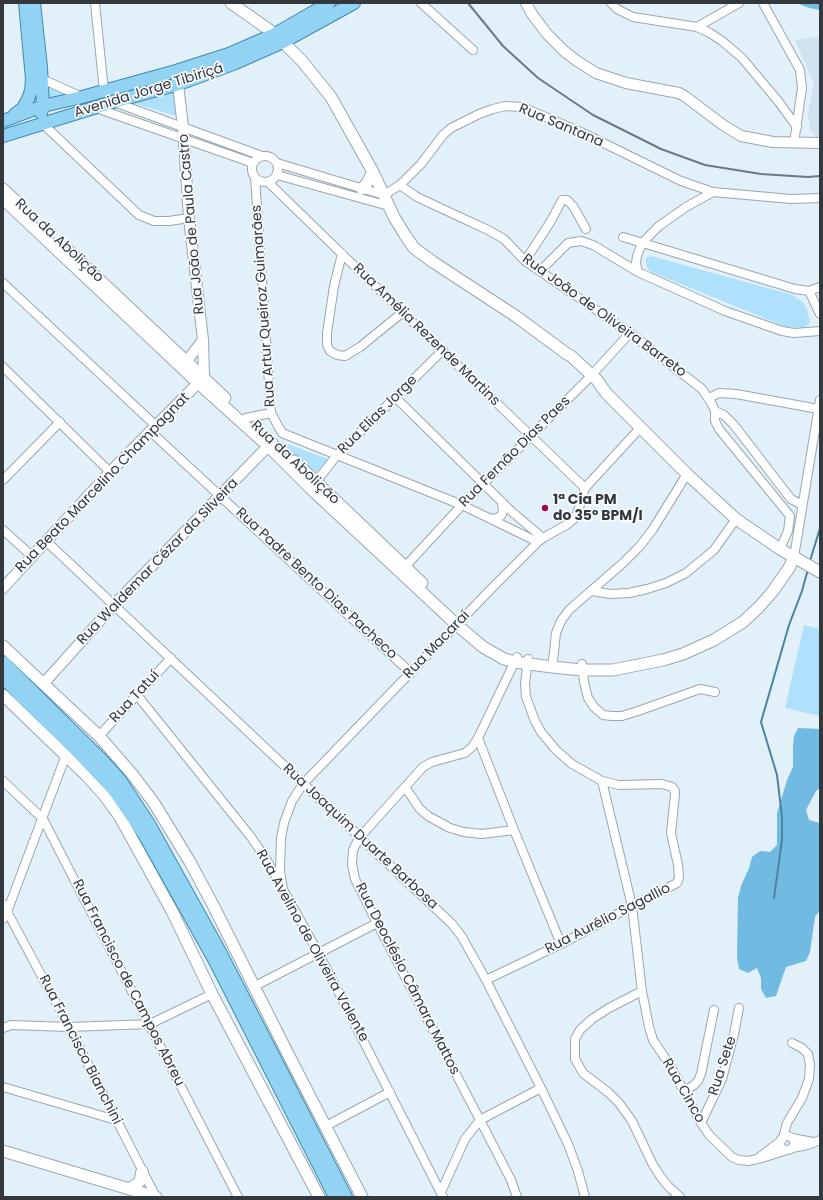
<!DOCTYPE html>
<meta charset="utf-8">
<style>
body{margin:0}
#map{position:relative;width:823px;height:1200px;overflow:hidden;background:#e2f0f9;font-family:Poppins,sans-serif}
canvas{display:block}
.frame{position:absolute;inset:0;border:4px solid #32383b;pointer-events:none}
</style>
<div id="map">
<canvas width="823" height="1200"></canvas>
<div class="frame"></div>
</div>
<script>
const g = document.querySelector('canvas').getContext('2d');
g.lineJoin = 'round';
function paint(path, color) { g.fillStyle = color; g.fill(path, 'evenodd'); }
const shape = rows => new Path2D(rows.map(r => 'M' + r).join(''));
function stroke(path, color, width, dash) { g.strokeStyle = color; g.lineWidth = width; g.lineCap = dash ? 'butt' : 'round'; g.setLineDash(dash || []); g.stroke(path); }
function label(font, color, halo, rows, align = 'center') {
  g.font = font + ' Poppins,sans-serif'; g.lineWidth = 3.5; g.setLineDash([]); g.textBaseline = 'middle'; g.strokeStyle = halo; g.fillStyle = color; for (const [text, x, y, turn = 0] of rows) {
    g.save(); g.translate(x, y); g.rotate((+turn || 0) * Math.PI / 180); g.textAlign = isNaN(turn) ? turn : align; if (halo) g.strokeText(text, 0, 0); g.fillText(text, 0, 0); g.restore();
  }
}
const built = shape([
 [820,36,820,136,816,137,810,130,808,113,814,84,795,40]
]);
const green = shape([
 [43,85,69,96,44,101],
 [177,89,177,116,129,102],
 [651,256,793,295,804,303,808,313,810,323,804,328,786,327,654,273,648,269,646,263,646,258],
 [277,440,328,459,312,477,276,445],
 [804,625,820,629,820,716,785,708]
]);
const forest = shape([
 [800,3,820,3,820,10,810,8,801,5],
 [798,728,820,729,820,788,816,791,806,810,809,820,820,823,820,910,815,917,810,952,806,961,786,967,776,996,766,998,761,989,761,978,757,968,748,973,739,969,737,957,738,898,741,886,749,868,752,857,760,851,770,852,777,845,777,813,787,780,793,767,793,746,794,736]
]);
const stream = shape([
 [810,561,820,528],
 [774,898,782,840,782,817,777,775,761,722,789,625,802,591,808,569]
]);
const minor = shape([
 [95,3,104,91],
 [421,3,473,50],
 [611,3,617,9,633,17,697,27,710,33,722,41,742,58,778,101,797,127],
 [763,3,800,70,802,88,794,143],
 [697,27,739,3],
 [42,79,82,97],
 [114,102,262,156],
 [96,108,253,163],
 [43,124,139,215,154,221,169,221,189,218],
 '252 169a13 13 0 1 1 26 0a13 13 0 1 1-26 0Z',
 [277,163,384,195,400,185,421,164,443,135,451,128,479,114,493,109,505,106,522,107,581,132,681,181,713,192],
 [277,175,389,206],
 [255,177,271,413,282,433,462,505,538,542],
 [268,182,342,254,585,488],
 [400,185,417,197,462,218,488,230,504,239,525,261,630,333,702,389,712,404,715,411,715,421,719,429,790,516,788,531,780,549],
 [623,237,795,289,809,291,820,287],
 [342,254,334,286,327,333,327,345,330,351,337,355,345,356,360,347,403,312],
 [525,261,551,221,562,200,567,200,573,206,586,229],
 [540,271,568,243,581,241,593,245,638,272,725,311,782,331,794,333,820,331],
 [638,272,636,263,637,256,642,243,659,226,686,207,713,192,791,199,820,198],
 [3,283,155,425],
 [809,291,820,314],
 [3,367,110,472],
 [396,398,511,511,543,538],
 [709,398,719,393,736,394,819,409],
 [715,411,724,415,734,425,791,499,802,505],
 [246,418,271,413],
 [150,431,411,673],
 [3,480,60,422],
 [316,482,337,455,443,350],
 [491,519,497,518,501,516,503,511,502,502],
 [3,530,32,556],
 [46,541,452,924,462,937,486,980,541,1088,568,1144,578,1171,585,1197],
 [794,557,820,400],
 [402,570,462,505,588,379,630,333],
 [592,591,610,594,629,593,647,589,666,583,686,573,714,550,736,519],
 [553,661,556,633,561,621,569,610,623,563,640,546,653,529,687,474],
 [582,664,584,682,588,698,594,707,603,715,612,716,622,716,638,711,700,689,715,692],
 [137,695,251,837,266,859,319,954,443,1197],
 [99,736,171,658],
 [478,738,514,830,561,944],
 [3,781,43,819,238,1197],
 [602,781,632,906,642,991,649,1027,653,1040,671,1067,701,1123,710,1136,732,1157,739,1160,748,1161,762,1158,787,1150],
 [405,787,420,809,428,816,450,828,464,832,482,834,514,830],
 [283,889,280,871,281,838,284,823,292,801,303,784,492,588,538,542,543,538,568,524,575,518,578,511,585,488,641,427],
 [3,904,69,1027,156,1197],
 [3,919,7,912,66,755],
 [486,980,561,944,632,906,658,893,677,883,679,878,678,865,671,833,675,794,675,791,672,787,662,784,619,785,602,781,572,764,556,750,541,732,535,721,526,697,525,684,528,659],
 [255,986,377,923],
 [642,991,609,1008,592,1019,580,1030,575,1039,575,1059,583,1073,609,1093,619,1103,632,1121,652,1163,660,1176,668,1186,680,1197],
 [3,1028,11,1025,69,1027,150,1024,212,994],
 [3,1087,116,1120],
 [685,1091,694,1085,698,1081,701,1074,714,1010],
 [701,1123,722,1079,734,1034,739,1008],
 [326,1126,390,1092],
 '780 1143a7 7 0 1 1 14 0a7 7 0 1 1-14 0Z',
 [783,1138,787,1123,802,1098,809,1079,810,1065,808,1054,802,1048,792,1043],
 [792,1138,813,1142],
 [792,1148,808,1145,820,1140],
 [757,1159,782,1140],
 [441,1192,465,1139,480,1120,541,1088],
 [517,1197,511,1180,480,1120,377,923,355,879,352,864,353,850,359,838,423,767,432,762,465,753,472,747,478,738,517,657]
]);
const tertiary = shape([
 [526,3,532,14,547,34,564,51,577,61,596,73,626,83,679,93,686,97,723,125,741,136,773,142,820,143],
 [182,367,203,340],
 [3,588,110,472,204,377,203,340,189,218,183,127,177,76],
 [44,683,114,605,272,442]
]);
const secondary = shape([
 [231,3,275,34,302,61,331,97,373,172,394,217,405,235,414,248,433,262,517,317,567,354,571,356,597,380,606,393,687,474,736,519,780,549,820,572],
 [3,189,17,202],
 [362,189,367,183,373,172],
 [3,199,198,383,269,447,310,488,457,625,483,647,504,659,515,662,552,667,582,670,613,670,663,660,683,654,714,640,743,622,759,607,773,591,789,568,794,557],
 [69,251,225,398],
 [294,461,422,583],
 [3,646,99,736,132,774,154,803,190,862,213,905,288,1054,362,1197],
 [3,695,86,775,104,795,120,817,172,911,212,994,319,1197],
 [3,1151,156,1197],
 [129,1189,137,1184,140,1181,142,1171]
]);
const primary = shape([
 [34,3,41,67,43,106,41,113],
 [15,114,23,108,28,99,31,91,32,79,25,3],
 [3,121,43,106,82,97,176,71,229,54,275,34,329,3],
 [3,136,113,102,179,84,233,64,283,42,354,3],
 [3,662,101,759,120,780,149,824,219,950,346,1197],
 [3,678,77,751,114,790,144,834,215,961,335,1197]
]);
const rail = shape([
 [468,3,503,46,538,78,593,115,661,149,705,165,761,174,808,177,820,176]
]);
const markers = [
 [545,508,4,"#9d0852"]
];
const streetNames = [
 ["Avenida Jorge Tibiriçá",149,91,-17],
 ["Rua Santana",561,126,23],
 ["Rua João de Paula Castro",192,224,-95],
 ["Rua da Abolição",59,241,43],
 ["Rua Artur Queiroz Guimarães",264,306,-94],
 ["Rua João de Oliveira Barreto",604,316,36],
 ["Rua Amélia Rezende Martins",426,335,44],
 ["Rua Elias Jorge",378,415,-45],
 ["Rua Fernão Dias Paes",515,452,-45],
 ["Rua da Abolição",295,463,43],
 ["Rua Beato Marcelino Champagnat",103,483,-46],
 ["Rua Waldemar Cézar da Silveira",158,562,-46],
 ["Rua Padre Bento Dias Pacheco",316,584,43],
 ["Rua Macaraí",437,645,-46],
 ["Rua Tatuí",135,697,-47],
 ["Rua Joaquim Duarte Barbosa",360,837,43],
 ["Rua Aurélio Sagallio",608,919,-27],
 ["Rua Avelino de Oliveira Valente",312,946,61],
 ["Rua Deoclésio Câmara Mattos",407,979,63],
 ["Rua Francisco de Campos Abreu",128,983,63],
 ["Rua Francisco Bianchini",80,1050,63],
 ["Rua Sete",723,1066,-72],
 ["Rua Cinco",683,1091,60]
];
const poiNames = [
 ["1ª Cia PM",553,500],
 ["do 35º BPM/I",553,516]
];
paint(built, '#cee3ef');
paint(green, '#afe0fc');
paint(forest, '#71bbe3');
stroke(stream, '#4d839f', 2);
stroke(minor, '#99a7af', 10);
stroke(tertiary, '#99a7af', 12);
stroke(secondary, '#99a7af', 13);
stroke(primary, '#418aae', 14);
stroke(minor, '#fff', 8);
stroke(tertiary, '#fff', 10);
stroke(secondary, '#fff', 11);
stroke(primary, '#92d3f4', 12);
stroke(rail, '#70797e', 2);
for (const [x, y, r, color] of markers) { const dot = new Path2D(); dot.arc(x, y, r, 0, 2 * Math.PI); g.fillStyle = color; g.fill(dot); stroke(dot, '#f8fbfd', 1.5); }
label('14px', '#32383b', '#f8fbfd', streetNames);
label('bold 14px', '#32383b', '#f8fbfd', poiNames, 'left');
</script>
